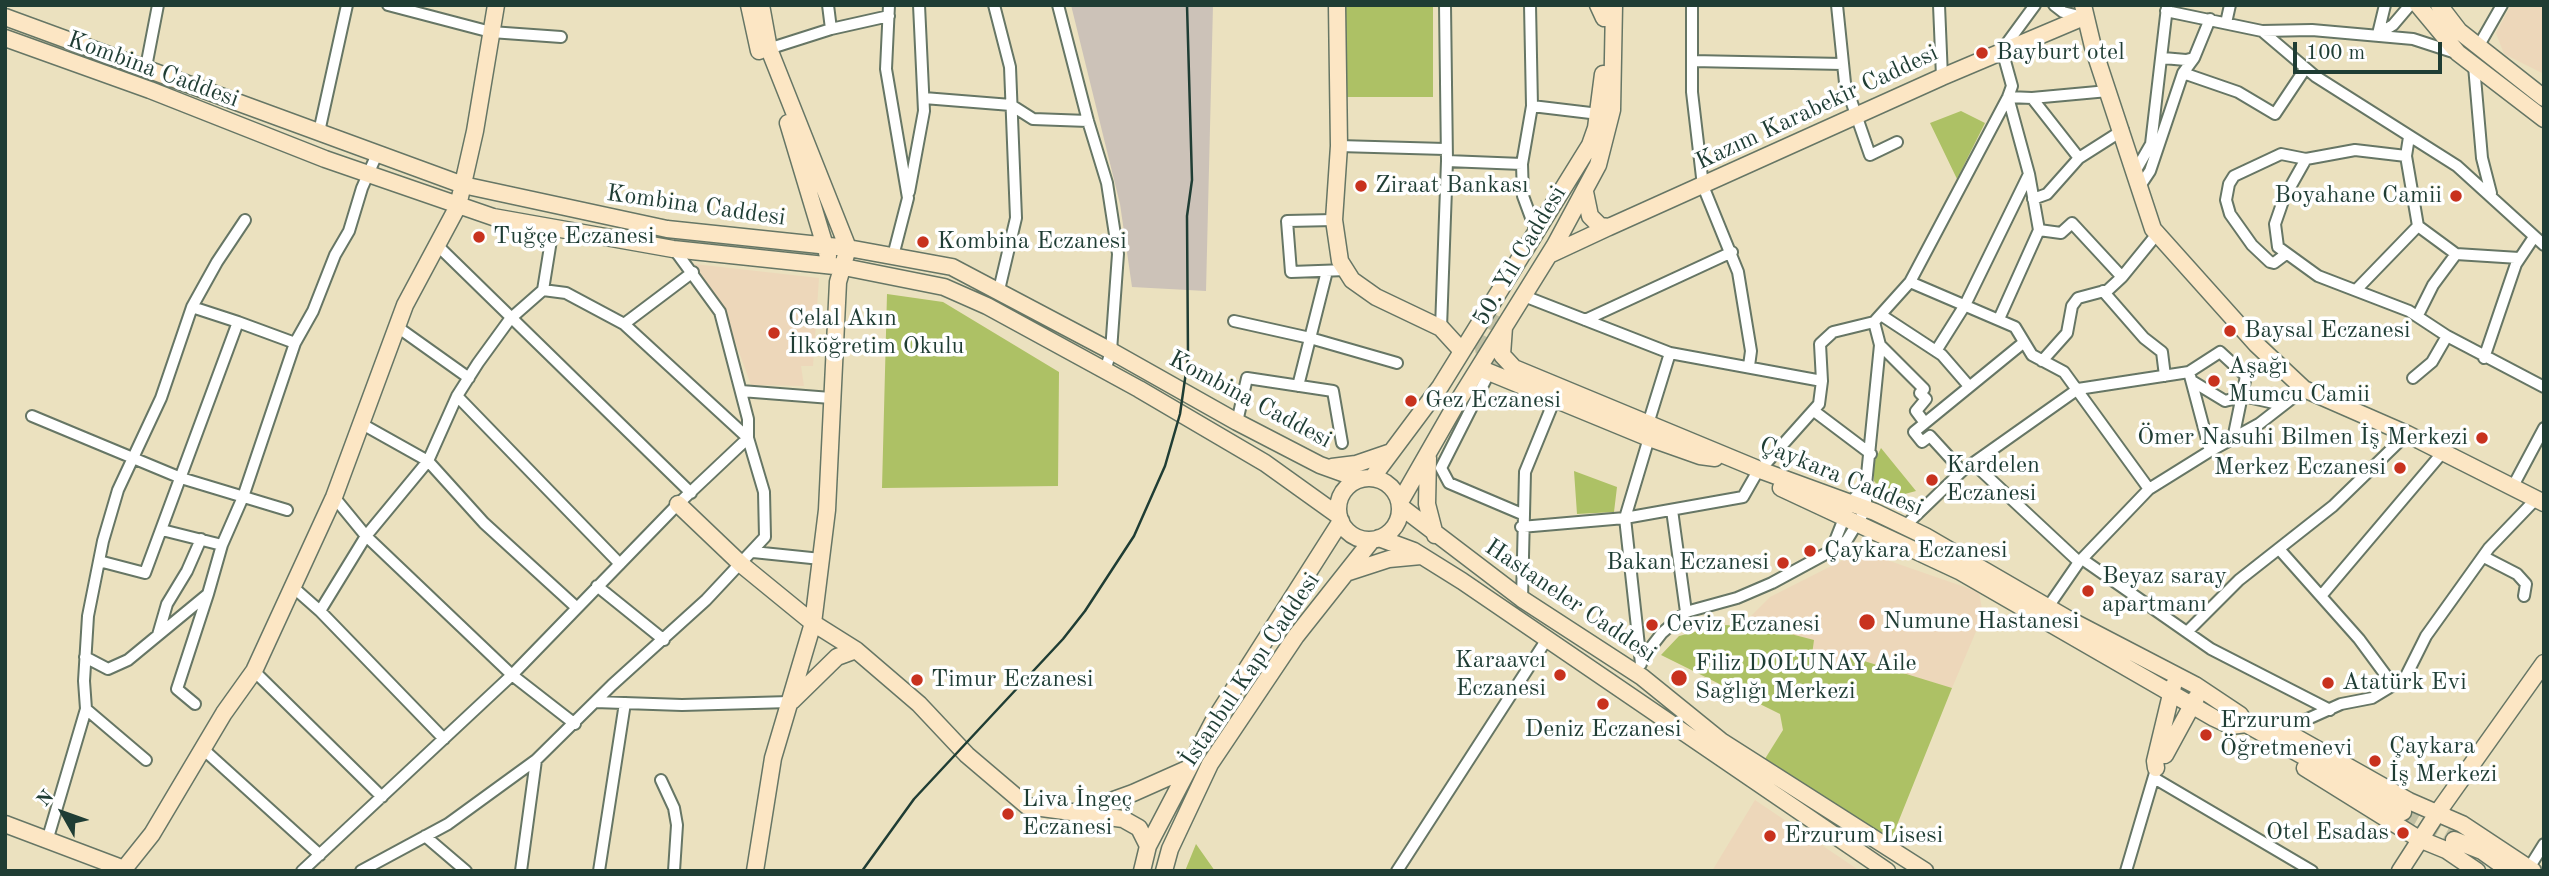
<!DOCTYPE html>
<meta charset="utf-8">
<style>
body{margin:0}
#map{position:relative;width:2549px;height:876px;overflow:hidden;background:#ebe1bf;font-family:"Old Standard TT",serif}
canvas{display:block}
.frame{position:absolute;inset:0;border:7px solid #1f3d34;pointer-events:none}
.north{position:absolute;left:28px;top:778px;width:70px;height:70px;-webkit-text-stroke:5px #fff;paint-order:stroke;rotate:310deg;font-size:19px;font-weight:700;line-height:28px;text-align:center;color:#1f3d34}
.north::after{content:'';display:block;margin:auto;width:24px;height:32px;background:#1f3d34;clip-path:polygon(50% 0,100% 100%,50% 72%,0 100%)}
.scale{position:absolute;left:2293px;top:42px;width:149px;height:32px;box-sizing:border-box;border:4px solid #1f3d34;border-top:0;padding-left:9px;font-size:21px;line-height:24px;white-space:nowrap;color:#1f3d34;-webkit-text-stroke:5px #fff;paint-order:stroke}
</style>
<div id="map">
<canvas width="2549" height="876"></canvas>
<div class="frame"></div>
<div class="north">N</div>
<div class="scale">100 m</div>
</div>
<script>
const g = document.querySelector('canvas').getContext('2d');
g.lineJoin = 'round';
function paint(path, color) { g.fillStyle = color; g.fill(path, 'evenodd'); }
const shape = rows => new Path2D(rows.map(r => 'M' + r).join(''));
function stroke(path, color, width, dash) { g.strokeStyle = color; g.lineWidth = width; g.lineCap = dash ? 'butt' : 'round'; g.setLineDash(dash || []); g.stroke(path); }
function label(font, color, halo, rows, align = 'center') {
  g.font = font + ' "Old Standard TT",serif'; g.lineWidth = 7; g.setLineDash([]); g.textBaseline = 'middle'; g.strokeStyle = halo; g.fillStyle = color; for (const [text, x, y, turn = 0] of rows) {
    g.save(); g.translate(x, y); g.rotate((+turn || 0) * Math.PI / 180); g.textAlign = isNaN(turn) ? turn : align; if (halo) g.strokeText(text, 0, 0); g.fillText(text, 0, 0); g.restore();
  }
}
const built = shape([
 [2511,5,2544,5,2544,74,2504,54,2496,33],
 [694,264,819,278,813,366,801,366,804,386,751,385,724,311],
 [1861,551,1979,592,1983,615,1952,688,1852,658,1845,667,1812,655,1813,640,1760,626,1749,618,1770,597],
 [1755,800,1860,871,1712,871]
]);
const industrial = shape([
 [1071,5,1213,5,1206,291,1132,287,1120,204]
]);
const green = shape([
 [1346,5,1433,5,1433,97,1346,97],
 [1961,111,1985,123,1957,179,1930,123],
 [887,294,943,302,1059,372,1058,486,882,488],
 [1881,448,1916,491,1901,495,1884,492,1874,481,1874,462],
 [1574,471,1617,487,1614,512,1577,514],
 [1721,625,1760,626,1814,640,1812,655,1845,667,1851,657,1952,688,1891,840,1763,762,1783,730,1780,714,1661,655,1679,636],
 [1196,844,1215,871,1185,871]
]);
const secondaryTunnel = shape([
 [1500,317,1483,347,1484,356,1503,372],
 [2403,812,2454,840]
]);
const street = shape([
 [388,5,491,32,561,37],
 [828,5,831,29],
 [889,5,886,69,908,198,893,256],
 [994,5,1010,67,1016,218,999,290],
 [1058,5,1088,121,1107,183,1118,254,1111,351,1105,371],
 [1530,5,1532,106,1522,164,1523,196,1537,234],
 [1692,5,1692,92,1703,186,1738,272,1751,351,1749,366],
 [1837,5,1845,83,1870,155,1897,142],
 [1939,5,1942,77],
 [2054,5,2063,12,2083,17],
 [2166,11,2262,31,2312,30,2413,39,2456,53],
 [2226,23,2230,5],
 [2262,31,2315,76,2457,166,2544,245],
 [2378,34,2393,25,2410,5],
 [2378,34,2385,5],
 [2478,47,2502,5],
 [765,50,831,29,889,16],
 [2163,58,2186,60,2194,58,2210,19],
 [1692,61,1843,64],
 [2474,66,2482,158,2491,193],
 [146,67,158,5],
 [2183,73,2238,92,2275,114,2305,69],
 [2008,97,2032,98,2108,91],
 [924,98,1011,105,1033,119,1088,121],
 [2032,98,2079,158,2047,194,2033,199],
 [1532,106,1599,114],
 [319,132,347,5],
 [2409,137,2406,156,2355,150,2306,159,2284,198,2275,224,2278,247,2318,276,2409,311,2447,336,2544,387],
 [1339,146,1445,149],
 [2079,158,2123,130],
 [1447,161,1522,164],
 [2136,170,2151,144,2167,7],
 [2140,186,2150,171,2183,73,2194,58],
 [909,192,924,111,919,5],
 [1334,220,1287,221,1291,272,1346,270],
 [2418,226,2456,254,2519,258],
 [2039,230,2061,233,2072,223,2122,277,2108,290,2078,298,2072,306,2067,333,2042,361],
 [437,245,691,493],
 [2286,254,2274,263,2270,262,2252,245,2230,214,2226,200,2229,184,2234,176,2281,154,2306,159],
 [2122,277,2157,234],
 [1910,282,2015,327,2032,355,2064,372,2149,489],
 [543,290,553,228],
 [2356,290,2418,226,2406,156],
 [2103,291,2144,338,2162,352,2165,376],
 [1524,296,1670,353,1822,381],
 [192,307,217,262,245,220],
 [1881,315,1942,355,1968,385],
 [2418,315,2433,285,2456,254],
 [1999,319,2039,230,2029,174,2008,97],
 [1585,320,1732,252],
 [1234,321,1310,338,1397,363],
 [238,322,295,343],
 [624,324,693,272],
 [396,326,469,378],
 [1441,328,1447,161,1445,5],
 [1880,345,1924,389,1920,393,1926,399,1916,411,1925,423,1914,432,1922,442,1930,436,1962,471],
 [1936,351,1965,305,2029,174],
 [2484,358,2516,264,2534,237],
 [2189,372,2220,352,2246,376,2233,439],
 [1489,373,1441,468,1449,483,1522,514],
 [2413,378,2432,362,2447,336],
 [2192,381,2225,401,2243,396,2283,405],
 [1298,386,1327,271],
 [741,391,831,398],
 [457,396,620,564],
 [1814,411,1871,454],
 [32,416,181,478,287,510],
 [1237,422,1247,378,1333,391,1342,443],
 [1925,423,2023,343],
 [1648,424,1670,353],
 [1974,464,2079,562],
 [1760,470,1819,404,1822,381,1820,344,1833,332,1874,322],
 [1866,485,1880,345,1874,322,1910,282,2008,97,2012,86,2002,50,2035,5],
 [2512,488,2544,428],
 [334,497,366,536,512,675,575,724],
 [1672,510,1686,612],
 [1905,526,1962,471,2078,389,2189,372,2210,451,2259,424,2304,389],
 [1521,527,1625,518,1743,497,1755,476],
 [162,530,222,545],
 [2279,549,2359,639,2393,685],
 [753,552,821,559],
 [2484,557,2517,574,2526,584,2524,596],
 [2082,559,2211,649,2330,710],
 [597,586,664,640],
 [294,588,320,611,444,739],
 [2321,596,2443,452],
 [1522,599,1525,472,1554,401],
 [2048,607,2079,562,2149,489,2210,451],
 [320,611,366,536,428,461,362,424],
 [2187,632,2239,580,2333,506,2407,434],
 [158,635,167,604,187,571,201,539],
 [85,657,108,669,128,660,208,594,222,545,243,497,295,343,313,311,335,255,349,231,362,188,377,154],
 [1641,660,1662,633,1686,612,1737,598,1772,583,1831,551,1847,540,1866,509,1866,485,1850,503,1831,551],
 [1641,664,1625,518,1649,438],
 [254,671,382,797],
 [595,702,682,705,790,702],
 [195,704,177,689,208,594],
 [86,709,146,760],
 [2283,730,2341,704,2372,698,2405,678,2426,636,2489,548,2536,499],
 [203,749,320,855],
 [536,760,612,685,706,600,765,537,764,492,748,438,624,324,566,293,543,290,510,319,478,363,457,396,428,461,484,523,576,607],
 [2154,778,2312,871],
 [661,780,674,808,677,825,674,871],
 [425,836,466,871],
 [47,841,86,709,84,681,88,616,103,541,118,490,161,398,192,307,238,322,145,573,99,561],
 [2529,868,2544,844],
 [302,871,512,675,678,504,748,438,748,419,720,312,674,249],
 [361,871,448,824,536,760,521,871],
 [599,871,625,703],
 [1397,871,1547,639],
 [2126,871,2155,773]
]);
const secondary = shape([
 [749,5,759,51],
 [1337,5,1339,146,1334,220,1340,261,1352,280,1376,297,1441,328,1462,351],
 [1598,5,1604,18],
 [2083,5,2093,47,2153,229,2256,344,2304,389,2407,434,2544,503],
 [2418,5,2458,53,2544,119],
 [2439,5,2459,31,2544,98],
 [5,17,463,185,667,229,848,248,952,267,1111,351,1237,422,1320,465,1359,479],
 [5,38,150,90,325,159,493,217,673,249,844,267,944,287,987,306,1139,389,1265,463,1339,516],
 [788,123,828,256],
 [1609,227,1942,77,2084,17],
 [1549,255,1609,227,1600,226,1590,216,1585,192],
 [1504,327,1502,355,1514,368,1760,470,1875,512,1925,536,2068,619,2195,685,2240,715,2246,724,2403,812],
 [1479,368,1649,438,1700,456,1715,458],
 [1428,458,1427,504,1435,535],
 [1332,467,1356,464,1391,452],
 '1338 509a31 31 0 1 1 62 0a31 31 0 1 1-62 0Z',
 [1372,478,1440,387,1590,145,1596,128,1603,74],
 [1781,488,1961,572,2214,718,2231,726,2246,724],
 [1400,502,1455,406,1555,245,1598,165,1612,110,1614,5],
 [678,504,742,565,813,623,856,650,919,704,967,755,1027,806,1123,819,1139,828,1148,846],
 [1400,506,1522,599,1642,677,1721,741,1925,871],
 [1379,538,1414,551,1462,581,1887,871],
 [1346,573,1389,559,1421,556],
 [792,701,837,657,856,650],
 [2259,731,2283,730,2409,801,2462,824,2533,871],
 [2165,755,2196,698],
 [2156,768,2155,761,2173,686],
 [2305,768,2419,839,2446,850,2477,871],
 [1083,811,1133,793,1187,769],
 [5,824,124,869,152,834,224,713,254,671,334,497,405,305,458,206,475,131,496,5],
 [2454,840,2482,851,2510,871],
 [755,871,773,758,813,623,827,510,838,282,848,248,769,49,761,5],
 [1142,871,1148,846,1213,722,1341,521],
 [1164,871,1170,849,1210,764,1296,636,1372,540],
 [2400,871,2438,812,2544,663]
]);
const rail = shape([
 [862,871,914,799,1063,639,1085,611,1134,536,1165,466,1180,414,1188,358,1187,216,1192,180,1187,5]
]);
const markers = [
 [1982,53,7,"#c8321e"],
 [1361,186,7,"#c8321e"],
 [2456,196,7,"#c8321e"],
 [479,237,7,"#c8321e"],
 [923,242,7,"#c8321e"],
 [2230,331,7,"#c8321e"],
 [774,333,7,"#c8321e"],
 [2214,381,7,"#c8321e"],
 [1411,401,7,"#c8321e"],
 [2482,438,7,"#c8321e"],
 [2400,468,7,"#c8321e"],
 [1932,480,7,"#c8321e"],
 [1810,551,7,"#c8321e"],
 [1783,563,7,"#c8321e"],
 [2088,591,7,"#c8321e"],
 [1867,622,9,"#c8321e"],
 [1652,625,7,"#c8321e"],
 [1560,675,7,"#c8321e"],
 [1679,678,9,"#c8321e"],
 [917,680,7,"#c8321e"],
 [2328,683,7,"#c8321e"],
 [1603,704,7,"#c8321e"],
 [2206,735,7,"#c8321e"],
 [2375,761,7,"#c8321e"],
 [1008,814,7,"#c8321e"],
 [2403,833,7,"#c8321e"],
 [1770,836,7,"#c8321e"]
];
const poiNames = [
 ["Bayburt otel",1996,53],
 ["Ziraat Bankası",1375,186],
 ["Boyahane Camii",2442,196,"right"],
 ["Tuğçe Eczanesi",493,237],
 ["Kombina Eczanesi",937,242],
 ["Celal Akın",788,319],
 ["İlköğretim Okulu",788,347],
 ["Baysal Eczanesi",2244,331],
 ["Aşağı",2228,367],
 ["Mumcu Camii",2228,395],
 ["Gez Eczanesi",1425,401],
 ["Ömer Nasuhi Bilmen İş Merkezi",2468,438,"right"],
 ["Kardelen",1946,466],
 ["Eczanesi",1946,494],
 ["Merkez Eczanesi",2386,468,"right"],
 ["Çaykara Eczanesi",1824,551],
 ["Bakan Eczanesi",1769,563,"right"],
 ["Beyaz saray",2102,577],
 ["apartmanı",2102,605],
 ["Numune Hastanesi",1883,622],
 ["Ceviz Eczanesi",1666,625],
 ["Karaavcı",1546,661,"right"],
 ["Eczanesi",1546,689,"right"],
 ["Filiz DOLUNAY Aile",1695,664],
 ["Sağlığı Merkezi",1695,692],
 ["Timur Eczanesi",931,680],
 ["Atatürk Evi",2342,683],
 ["Erzurum",2220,721],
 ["Öğretmenevi",2220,749],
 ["Deniz Eczanesi",1603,730,"center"],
 ["Çaykara",2389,747],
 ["İş Merkezi",2389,775],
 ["Liva İngeç",1022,800],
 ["Eczanesi",1022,828],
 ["Otel Esadas",2389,833,"right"],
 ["Erzurum Lisesi",1784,836]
];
const streetNames = [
 ["Kombina Caddesi",153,70,20],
 ["Kazım Karabekir Caddesi",1817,108,-25],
 ["Kombina Caddesi",696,206,8],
 ["50. Yıl Caddesi",1520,256,-59],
 ["Kombina Caddesi",1250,400,28],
 ["Çaykara Caddesi",1841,477,22],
 ["Hastaneler Caddesi",1570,601,34],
 ["İstanbul Kapı Caddesi",1251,670,-56]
];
paint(built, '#edd7ba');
paint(industrial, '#ccc2b8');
paint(green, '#adc165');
stroke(secondaryTunnel, '#c2c0a3', 16, [16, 8]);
stroke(street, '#667665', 14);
stroke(secondary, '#667665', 19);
stroke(street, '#fff', 10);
stroke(secondary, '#fce6c4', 16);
stroke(rail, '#1f3d34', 2.5);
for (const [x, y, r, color] of markers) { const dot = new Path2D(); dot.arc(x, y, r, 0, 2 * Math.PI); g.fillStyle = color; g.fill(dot); stroke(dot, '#fff', 2.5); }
label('24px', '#1f3d34', '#fff', poiNames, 'left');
label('24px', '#1f3d34', '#fff', streetNames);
</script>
